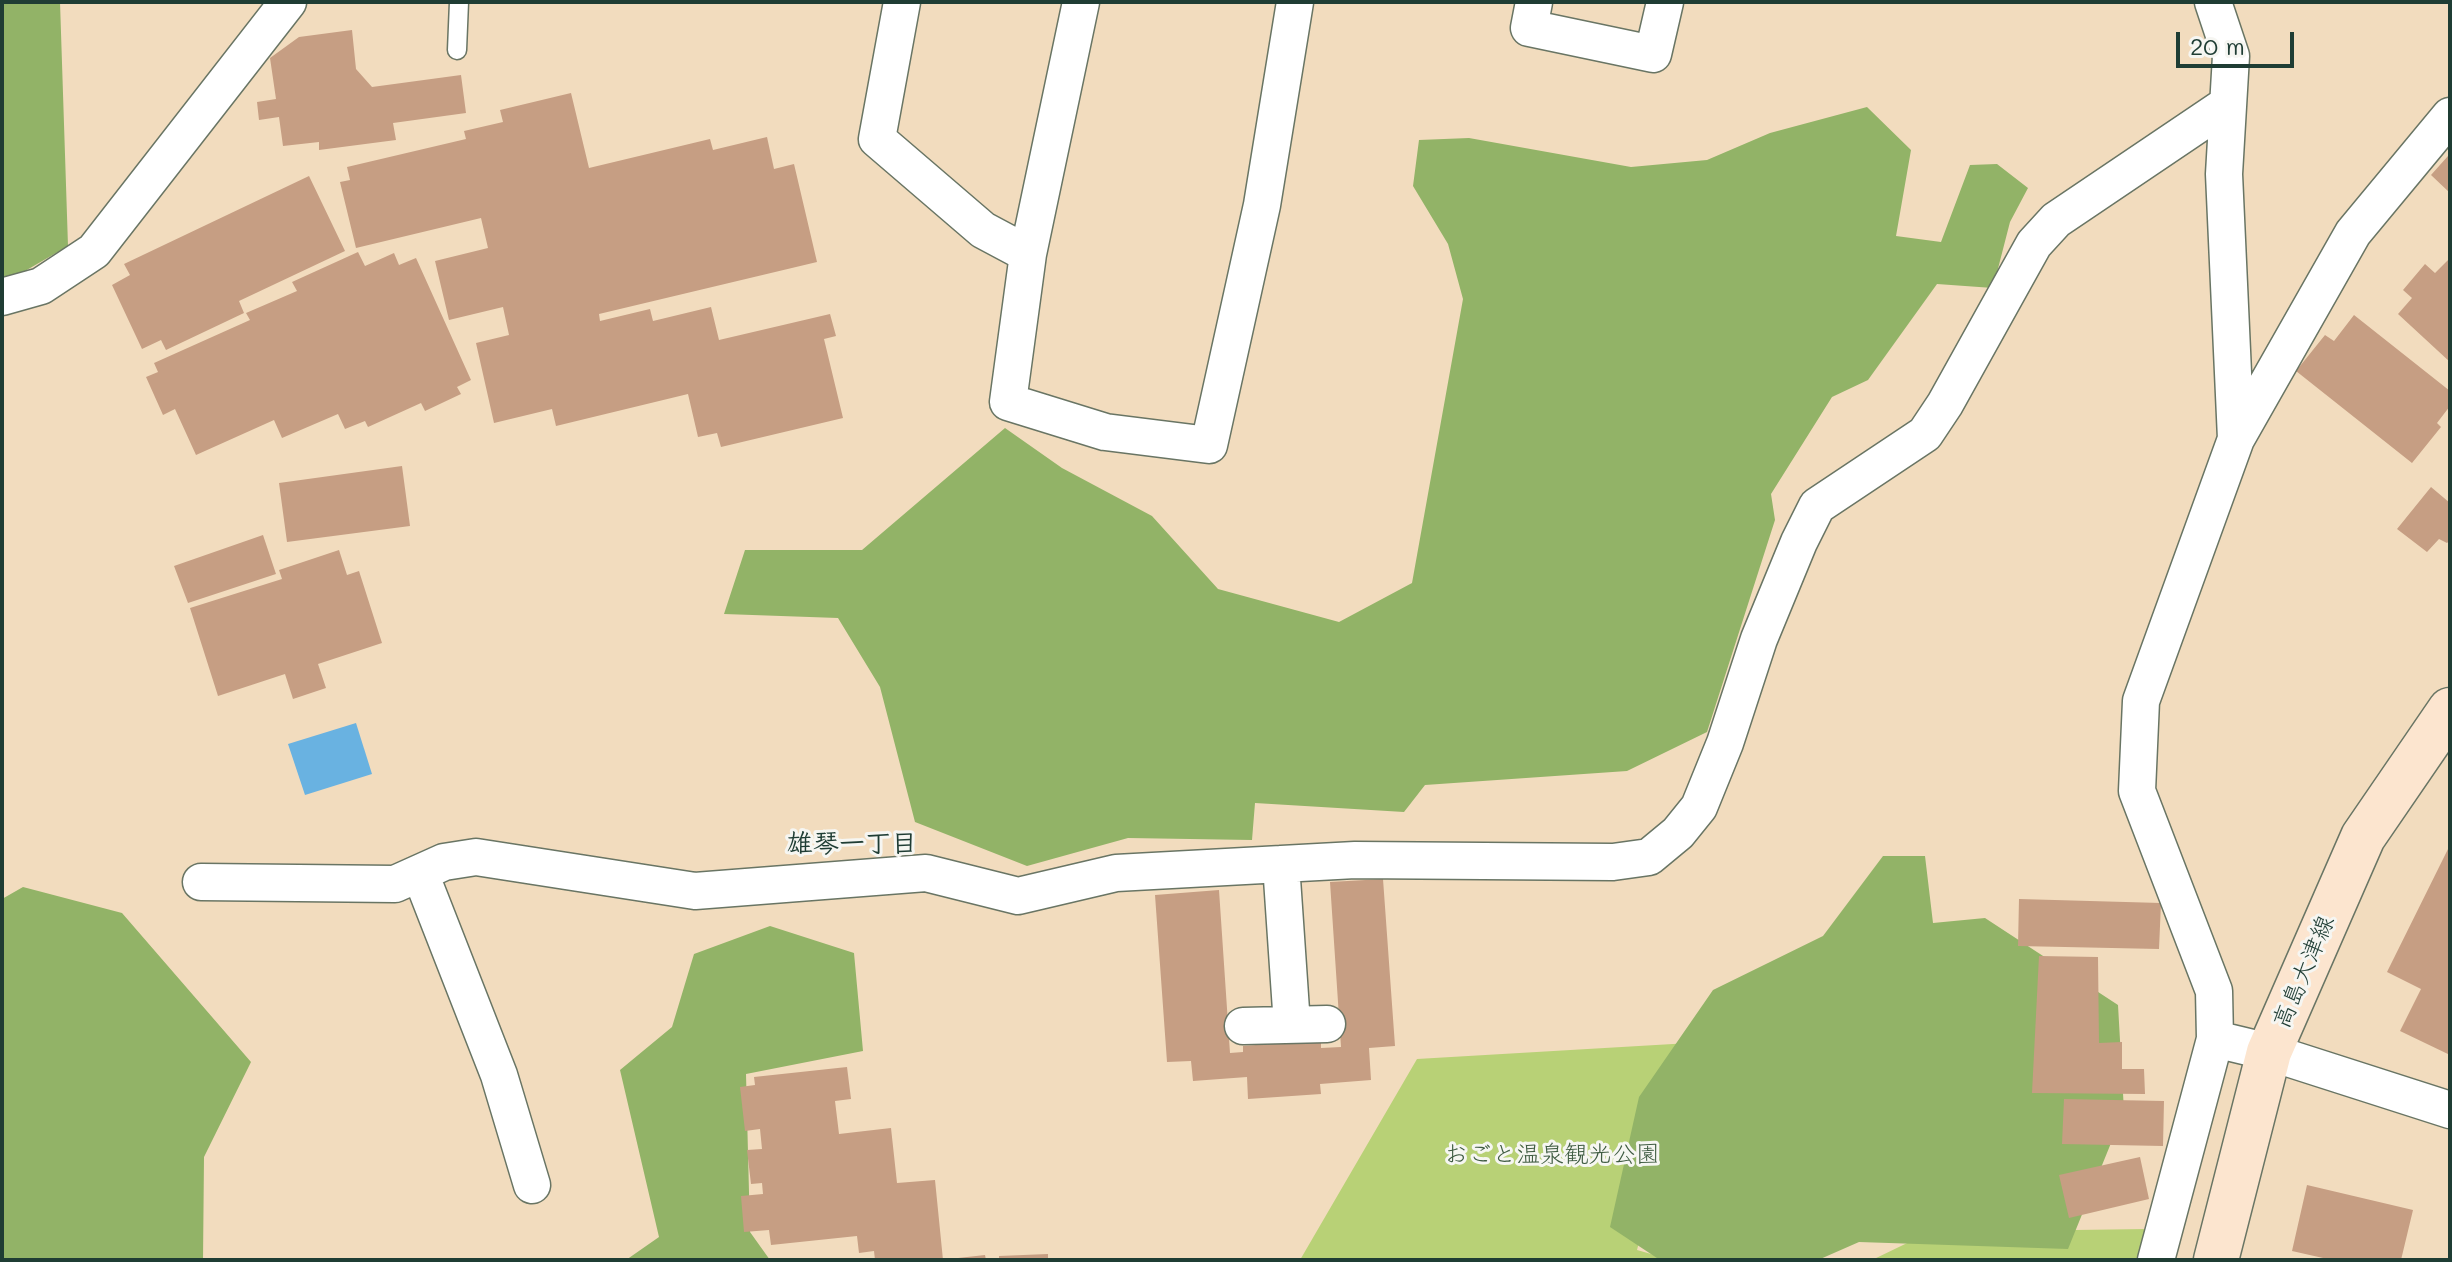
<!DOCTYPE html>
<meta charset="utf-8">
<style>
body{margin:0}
#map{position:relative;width:2452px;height:1262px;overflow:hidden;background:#f2dcbe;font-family:Mali,sans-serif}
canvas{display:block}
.frame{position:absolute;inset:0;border:4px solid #1f3d34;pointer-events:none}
.scale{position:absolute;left:2176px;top:32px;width:118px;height:36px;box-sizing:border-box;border:4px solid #1f3d34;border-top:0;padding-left:10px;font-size:24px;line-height:28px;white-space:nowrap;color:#1f3d34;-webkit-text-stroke:6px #f6f6f2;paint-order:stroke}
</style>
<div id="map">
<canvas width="2452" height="1262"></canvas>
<div class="frame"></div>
<div class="scale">20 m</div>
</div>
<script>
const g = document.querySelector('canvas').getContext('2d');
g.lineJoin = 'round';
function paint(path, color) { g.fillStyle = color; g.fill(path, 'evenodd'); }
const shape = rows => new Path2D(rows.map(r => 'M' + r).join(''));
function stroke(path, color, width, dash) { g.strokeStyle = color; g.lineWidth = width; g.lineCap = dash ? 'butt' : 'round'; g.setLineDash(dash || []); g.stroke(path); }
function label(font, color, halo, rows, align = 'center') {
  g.font = font + ' Mali,"Klee One",sans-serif'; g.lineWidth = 6; g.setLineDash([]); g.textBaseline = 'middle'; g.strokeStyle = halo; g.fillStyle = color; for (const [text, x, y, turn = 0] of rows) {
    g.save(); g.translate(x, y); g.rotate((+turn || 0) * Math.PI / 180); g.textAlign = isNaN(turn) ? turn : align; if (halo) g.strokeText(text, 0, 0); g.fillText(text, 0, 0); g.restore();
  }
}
const green = shape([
 [1690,1043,1637,1250,1672,1260,1300,1260,1417,1059],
 [2147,1229,2138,1260,1872,1260,1930,1232]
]);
const forest = shape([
 [2,2,60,2,68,246,13,278,2,282],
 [1867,107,1911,150,1896,236,1941,242,1970,165,1997,164,2028,188,2010,222,1993,288,1937,284,1868,380,1832,397,1771,494,1775,520,1707,732,1627,771,1425,785,1404,812,1255,803,1252,840,1128,838,1027,866,915,822,880,687,838,618,724,614,745,550,862,550,1005,428,1062,468,1152,516,1218,589,1339,622,1412,583,1463,299,1448,244,1413,186,1419,140,1469,138,1631,167,1707,160,1770,133],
 [1883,856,1925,856,1933,923,1985,918,2118,1005,2124,1111,2068,1249,1859,1242,1818,1260,1660,1260,1610,1227,1639,1097,1713,990,1823,936],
 [23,887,122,913,251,1062,204,1157,203,1260,2,1260,2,899],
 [770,926,854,953,863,1051,746,1074,750,1232,770,1260,626,1260,659,1237,620,1070,672,1027,694,954]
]);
const water = shape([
 [356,723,372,774,305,795,288,744]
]);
const building = shape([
 [352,30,356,69,372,87,461,75,466,113,393,123,396,140,319,150,319,142,283,146,279,117,259,120,257,102,276,99,270,58,299,37],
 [571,93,589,168,710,139,713,150,767,137,774,169,794,164,817,262,599,314,600,321,650,309,653,321,711,307,719,340,830,314,836,336,824,339,843,418,721,447,717,433,698,437,688,394,556,426,552,409,494,423,476,343,509,335,503,307,449,320,435,261,488,248,481,218,356,248,340,182,350,180,347,167,466,139,464,131,503,122,500,110],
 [2448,156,2450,158,2450,193,2431,175],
 [309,176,345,251,239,301,244,313,166,350,161,340,142,349,112,285,130,275,124,264],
 [358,252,365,266,394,253,399,265,416,258,471,380,457,387,461,394,425,411,421,403,368,427,365,421,345,429,338,414,282,438,274,420,196,455,175,409,163,415,146,377,158,372,154,363,250,320,246,313,297,291,292,282],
 [2450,258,2450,362,2398,314,2412,298,2403,290,2425,264,2435,273],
 [2354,315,2450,391,2450,406,2437,423,2441,427,2412,463,2296,371,2325,335,2334,341],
 [402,466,410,526,287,542,279,483],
 [2431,487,2450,503,2450,540,2447,543,2439,539,2427,552,2397,529],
 [263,535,276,574,188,603,174,566],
 [339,550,347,575,359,571,382,643,318,664,326,688,293,699,285,674,218,696,190,608,282,579,279,570],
 [2450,845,2450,1055,2400,1031,2421,989,2387,972],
 [1383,879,1395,1046,1369,1048,1371,1080,1320,1084,1321,1094,1248,1099,1247,1077,1193,1081,1191,1061,1167,1062,1155,895,1219,890,1230,1053,1243,1052,1243,1046,1321,1040,1321,1048,1341,1047,1330,882],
 [2019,899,2161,903,2159,949,2018,946],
 [2039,956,2098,957,2099,1043,2122,1042,2122,1069,2144,1069,2145,1094,2032,1093],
 [847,1067,851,1099,835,1101,839,1134,891,1128,897,1183,935,1180,943,1260,875,1260,874,1251,859,1253,857,1236,771,1245,769,1230,744,1232,741,1196,763,1194,762,1183,751,1184,747,1150,762,1149,760,1129,745,1131,740,1087,755,1085,754,1077],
 [2064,1099,2164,1101,2163,1146,2062,1144],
 [2140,1157,2149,1199,2069,1218,2059,1175],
 [2307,1185,2413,1210,2401,1260,2332,1260,2292,1251],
 [1048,1254,1048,1260,999,1260,999,1256],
 [985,1255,986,1260,958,1260,958,1258]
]);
const service = shape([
 [457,50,459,2]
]);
const minor = shape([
 [902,2,877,139,983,230,1028,254,1008,402,1105,432,1209,445,1262,205,1295,2],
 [1534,2,1529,28,1653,54,1665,2],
 [2213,2,2231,56,2224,174,2236,439],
 [2450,116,2353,233,2236,439,2141,701,2137,791,2214,991,2215,1039,2269,1052,2450,1110],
 [1028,254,1081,2],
 [2,297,41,286,94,251,288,2],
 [1281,864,1292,1025],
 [420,873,499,1075,532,1185],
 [201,882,395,884,444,862,476,857,695,891,926,873,1018,896,1116,873,1355,860,1613,862,1649,857,1678,833,1699,807,1725,743,1759,639,1799,542,1817,506,1925,434,1945,404,2034,244,2056,220,2228,104],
 [1243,1026,1327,1024],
 [2156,1260,2215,1039]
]);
const secondary = shape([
 [2216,1260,2269,1052,2363,837,2450,710]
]);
const streetNames = [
 ["高島大津線",2304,972,-67]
];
const parkNames = [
 ["おごと温泉観光公園",1552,1155]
];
const neighbourhoodNames = [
 ["雄琴一丁目",852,844]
];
paint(green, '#b8d176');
paint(forest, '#92b367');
paint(water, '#69b2e1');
paint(building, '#c69e83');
stroke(service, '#697564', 21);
stroke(minor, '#697564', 39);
stroke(secondary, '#697564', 47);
stroke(service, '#fff', 18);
stroke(minor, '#fff', 36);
stroke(secondary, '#fce5cf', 44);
label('24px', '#1f3d34', '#f6f6f2', streetNames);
label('24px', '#3e5b41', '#f6f6f2', parkNames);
label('bold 26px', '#1f3d34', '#f6f6f2', neighbourhoodNames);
</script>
